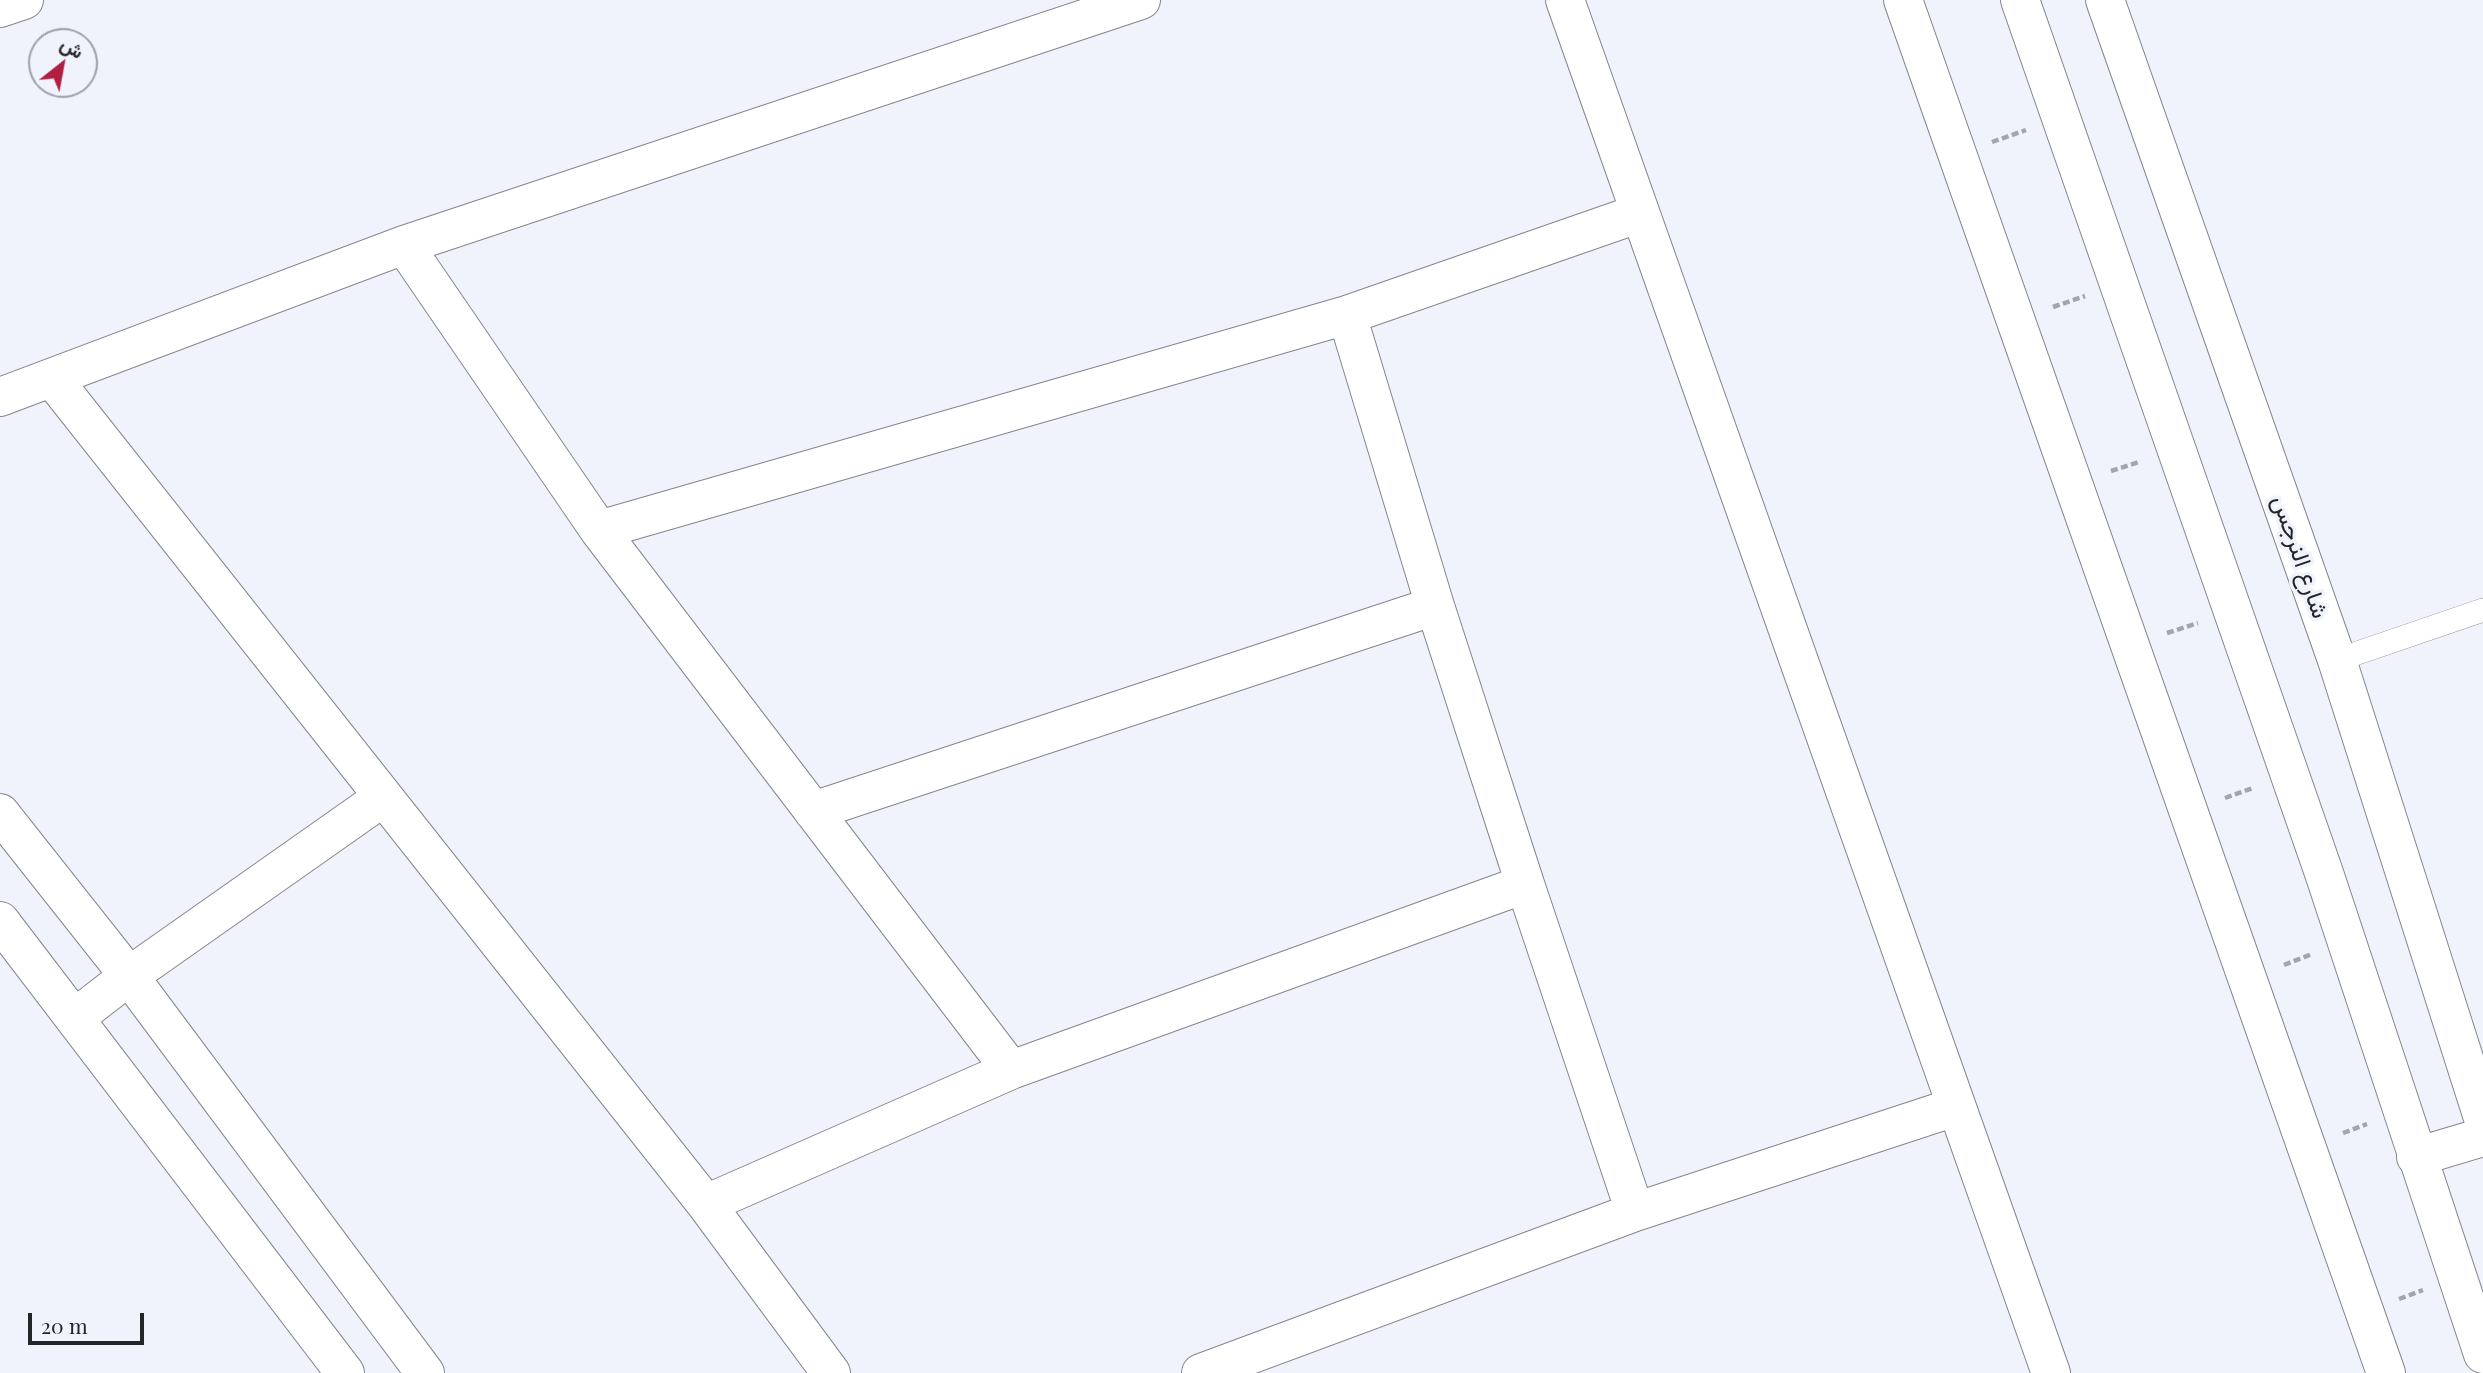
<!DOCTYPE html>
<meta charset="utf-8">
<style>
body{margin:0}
#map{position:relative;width:2483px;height:1373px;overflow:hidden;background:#f1f3fc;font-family:"Playfair Display",Vazirmatn,serif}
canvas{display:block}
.north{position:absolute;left:28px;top:28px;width:70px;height:70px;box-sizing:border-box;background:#f1f3fc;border:2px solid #9fa1a7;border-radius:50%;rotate:31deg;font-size:19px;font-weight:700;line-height:28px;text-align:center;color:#242528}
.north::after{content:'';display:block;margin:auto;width:24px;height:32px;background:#b11e41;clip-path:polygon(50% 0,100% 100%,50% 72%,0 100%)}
.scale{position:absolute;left:28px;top:1313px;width:116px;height:32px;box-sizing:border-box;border:4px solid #242528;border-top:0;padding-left:9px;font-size:21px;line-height:24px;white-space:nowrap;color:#242528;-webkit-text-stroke:5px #f1f3fc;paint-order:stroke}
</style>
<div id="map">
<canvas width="2483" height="1373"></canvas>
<div class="north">ش</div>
<div class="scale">20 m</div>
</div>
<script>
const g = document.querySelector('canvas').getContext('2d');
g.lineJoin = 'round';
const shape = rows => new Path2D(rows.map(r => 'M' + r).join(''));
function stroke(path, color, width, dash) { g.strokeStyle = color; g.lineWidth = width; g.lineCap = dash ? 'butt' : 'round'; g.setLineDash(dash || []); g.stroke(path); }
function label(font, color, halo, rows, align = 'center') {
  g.font = font + ' "Playfair Display",Vazirmatn,serif'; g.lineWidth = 7; g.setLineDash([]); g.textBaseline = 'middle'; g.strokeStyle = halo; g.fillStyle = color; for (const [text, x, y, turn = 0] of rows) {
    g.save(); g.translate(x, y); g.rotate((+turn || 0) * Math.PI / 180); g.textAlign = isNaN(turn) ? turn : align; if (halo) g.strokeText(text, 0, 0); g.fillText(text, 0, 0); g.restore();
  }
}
const path = shape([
 [1992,142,2026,130],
 [2053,307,2085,296],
 [2111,471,2139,462],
 [2167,633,2198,623],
 [2225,798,2253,788],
 [2284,965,2312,954],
 [2343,1133,2367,1124],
 [2399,1299,2423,1290]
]);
const lane = shape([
 [2337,660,2483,610]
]);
const street = shape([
 [1565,0,2051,1373],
 [2105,0,2337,660,2483,1118],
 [404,245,599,530,1011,1070,706,1204],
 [1347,315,1640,213],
 [52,378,706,1204,831,1373],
 [0,397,404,245,1141,0],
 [599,530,1347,315,1435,606,1525,884],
 [813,811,1435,606],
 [0,813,129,976,425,1373],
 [0,921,345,1373],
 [76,1017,129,976,382,798],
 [1011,1070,1525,884,1635,1212],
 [2416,1157,2483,1137],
 [1201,1373,1635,1212,1955,1107]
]);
const secondary = shape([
 [1903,0,2386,1373],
 [2020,0,2324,873,2483,1354],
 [0,8,24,0]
]);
const streetNames = [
 ["شارع النرجس",2300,557,71]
];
stroke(lane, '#84868e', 24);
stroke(street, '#84868e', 40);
stroke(secondary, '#84868e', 40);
stroke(path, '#a4a5ac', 4.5, [7, 3.5]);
stroke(lane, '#fff', 23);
stroke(street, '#fff', 38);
stroke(secondary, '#fff', 38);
label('24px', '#242528', '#f1f3fc', streetNames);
</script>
